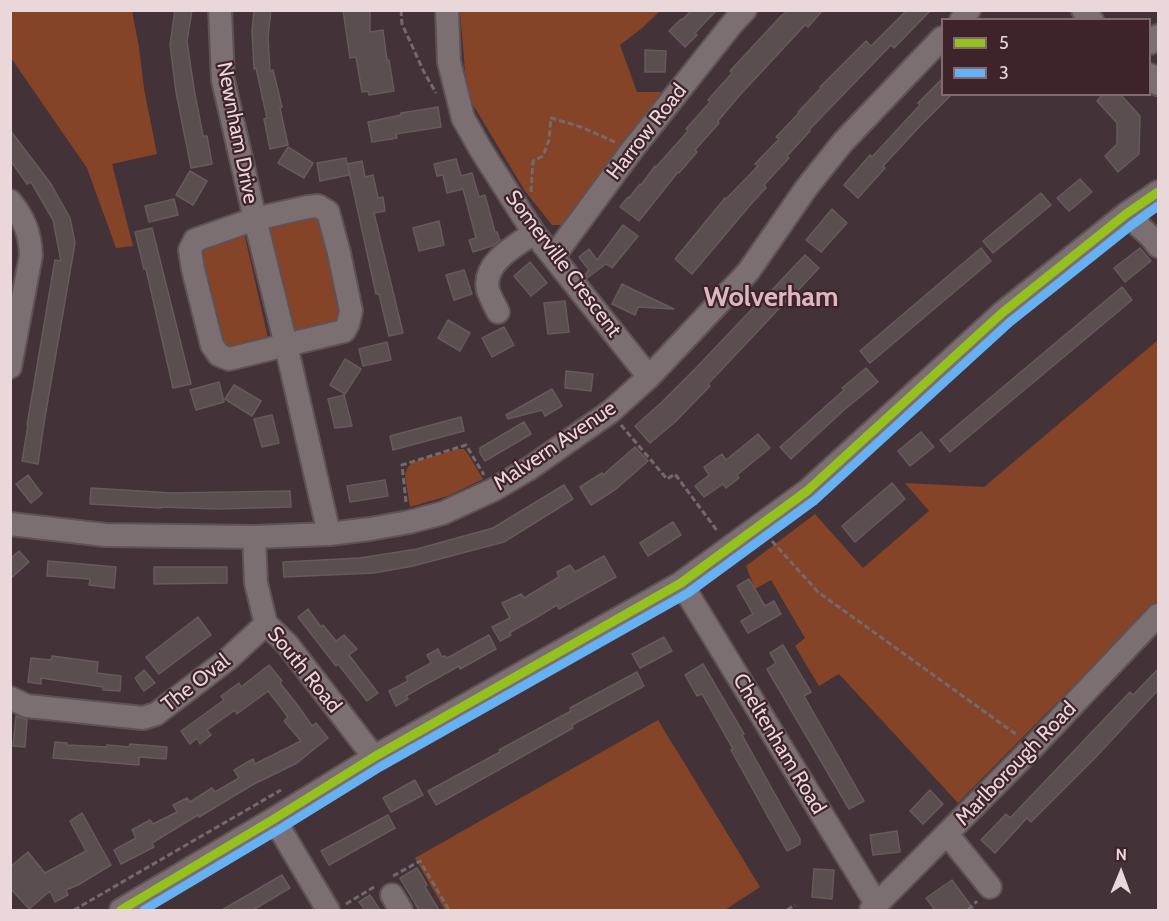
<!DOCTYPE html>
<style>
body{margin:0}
#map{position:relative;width:1169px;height:921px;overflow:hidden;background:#433338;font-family:Cabin,sans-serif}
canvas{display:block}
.frame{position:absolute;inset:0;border:12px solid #e9d7da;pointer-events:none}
.legend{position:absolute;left:941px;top:18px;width:210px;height:78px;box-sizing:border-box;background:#3e232a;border:2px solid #826b70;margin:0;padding:8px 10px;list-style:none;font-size:18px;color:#e9d7da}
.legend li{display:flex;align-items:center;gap:12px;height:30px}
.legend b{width:30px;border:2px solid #826b70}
.north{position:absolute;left:1091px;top:843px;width:60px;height:60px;-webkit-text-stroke:4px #3e232a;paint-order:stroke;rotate:1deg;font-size:16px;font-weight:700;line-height:24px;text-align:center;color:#e9d7da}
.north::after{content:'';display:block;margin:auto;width:21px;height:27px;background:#e9d7da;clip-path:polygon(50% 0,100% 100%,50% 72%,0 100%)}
</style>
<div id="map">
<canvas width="1169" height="921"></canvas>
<div class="frame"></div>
<ul class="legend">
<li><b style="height:8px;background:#95c11f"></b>5</li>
<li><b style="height:8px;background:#66b1f2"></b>3</li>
</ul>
<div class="north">N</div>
</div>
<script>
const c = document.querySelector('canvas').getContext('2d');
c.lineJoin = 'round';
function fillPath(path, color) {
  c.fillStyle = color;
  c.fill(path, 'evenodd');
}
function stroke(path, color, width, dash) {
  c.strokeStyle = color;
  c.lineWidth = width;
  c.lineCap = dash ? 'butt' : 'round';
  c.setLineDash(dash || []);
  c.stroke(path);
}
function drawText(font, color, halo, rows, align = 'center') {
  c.font = font + ' Cabin,sans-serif';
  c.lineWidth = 4.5;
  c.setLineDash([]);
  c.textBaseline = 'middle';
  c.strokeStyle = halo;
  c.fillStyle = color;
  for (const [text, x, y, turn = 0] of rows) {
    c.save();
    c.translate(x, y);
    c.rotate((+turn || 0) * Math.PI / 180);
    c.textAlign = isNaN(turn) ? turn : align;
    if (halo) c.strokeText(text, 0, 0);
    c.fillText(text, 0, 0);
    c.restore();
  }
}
fillPath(new Path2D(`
 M10,11h122l7,36 5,42 13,65 -45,10 21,82 -17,2 -29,-80 -76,-110z
 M460,11h200l-19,18 -21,16 17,47h27l-99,133h-13l-27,-34 -58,-96z
 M320,213l26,106 -48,15 -8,-8 -23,-95 5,-7z
 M240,234l5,3 23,101 -2,3 -31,11 -17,-9 -18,-98z
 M1158,340v260l-200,203 -119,-129 -20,12 -24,-40 10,-8 -34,-58 -16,9 -9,-23 69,-52 48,54 66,-57 -24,-28 79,4z
 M458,449h6l4,5 15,25 -35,17 -38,11 -5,-31 2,-8 6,-6z
 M658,720l102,167 -35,23h-280l-30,-52z`), '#854328');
const building = new Path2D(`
 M175,10h17l-5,31 7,48 9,47h4l5,28 -21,4 -15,-76 -6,-47z
 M254,10h17l-3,27 2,34 3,-1 9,37 -2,1 8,37 -18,4 -6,-30 3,-1 -11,-50 -2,1 -2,-38z
 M343,10h27v22l13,-2 4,30h2l5,31 -25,4 -1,-4 -6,1 -6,-35 -6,1z
 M692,10h25l-22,23 2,2 -12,12 -16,-16 12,-12 1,1z
 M789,10h34l-15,17 -3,-2 -66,71 -21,25 1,2 -24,27 2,2 -18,21 -1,-1 -39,49 -19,-14 8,-10 1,1 11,-14 1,1 14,-19 1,1 32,-36 -2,-2 24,-27 -2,-2 24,-27 -2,-2 51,-55z
 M907,10h24l-37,38 -3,-3 -82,85 1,1 -23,25 2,2 -25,27 2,3 -15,16 -59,70 -17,-15 50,-61 1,1 32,-33 -3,-2 24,-25 -3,-2 23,-24 -1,-1 23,-24 -1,-1 46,-46 5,5z
 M645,50l21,1 -1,21h-20z
 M942,79v15h10l-31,31 -38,41 2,2 -27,30 -14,-13 26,-30 2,2 48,-52 -2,-2z
 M1103,94h17l20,22 -1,38 -21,18 -13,-16 12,-12v-21l-20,-22z
 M438,107l3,20 -45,7 1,4 -25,4 -4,-20 33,-7v-2z
 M10,130l41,54 19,34 5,25 -30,174 -7,47 -16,-3 6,-36h-1l28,-165 6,1 -8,-41 -22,-38 -4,2 -17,-24z
 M288,147l25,16 -9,15 -26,-15z
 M346,158l1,6 15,-3 3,16 8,-2 5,23 5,-1 2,14 -11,2 29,120 -14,3 -10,-42h-3l-28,-128 1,9 -29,6 -3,-18z
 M456,159l5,17 11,-3 7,24 6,-2 10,37h2l3,8 -8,6 -19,6 -4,-12 7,-2 -13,-49 -16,4 -4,-18 -6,1 -3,-12z
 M190,171l17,10 -14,24 -17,-10z
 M1080,179l12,13 -23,19 -12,-13z
 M1041,193l10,12 -58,48 -10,-12z
 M174,199l4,16 -29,7 -4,-16z
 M832,209l15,14 -26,29 -15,-12z
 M439,221l5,24 -25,6 -6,-23z
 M623,225l15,11 -26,32 -6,-4 -19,14 -2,-3 4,-5 -10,-13 10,-8 8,11z
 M152,228l39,156 -18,4 -27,-119h-2l-9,-37z
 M981,248l10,13 -121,102 -10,-12z
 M1140,248l11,13 -26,21 -11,-14z
 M805,255l14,13 -29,31 -1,-1 -81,86 2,2 -35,36 -25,21 -15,-17 26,-23 36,-36 73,-77 1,1z
 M530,262l17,21 -16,13 -17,-20z
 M464,270l8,24 -18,6 -8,-25z
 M622,284l12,6 40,19 -36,-2 -3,8 -23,-11z
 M1122,287l10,13 -182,152 -10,-12z
 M565,301l4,31 -21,2 -4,-31z
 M448,320l22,13 -10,18 -22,-13z
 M504,327l10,18 -22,12 -10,-19z
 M387,342l4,18 -28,6 -4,-17z
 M345,359l16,10 -16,25 -15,-9z
 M866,368l12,14 -34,28 -53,49 -11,-12 64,-57 -2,-2z
 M566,371l27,3 -2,17 -26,-3z
 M219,382l5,20 -28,8 -6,-20z
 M234,385l27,16 -9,15 -27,-17z
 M552,389l10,17 -17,10 -3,-6 -34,9 -2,-4z
 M344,395l8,31 -17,2 -7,-29z
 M272,415l7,28 -17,4 -8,-28z
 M461,417l3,14 -71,19 -3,-14z
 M524,422l7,12 -46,27 -5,-8v-5z
 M921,432l13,15 -24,19 -12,-15z
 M758,434l12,14 -33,27 2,3 -13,10 -3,-4 -19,13 -9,-11 14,-11 -5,-8 18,-13 4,6z
 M635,447l13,14 -32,28 -25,16 -11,-18 22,-14 1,2z
 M28,475l14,19 -11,9 -15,-19z
 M385,480l3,16 -38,6 -3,-16z
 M892,483l13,16 -50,43 -13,-16z
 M564,485l9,14 -69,43 -91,24 -39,7 -90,4 -1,-15 77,-4 57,-9 76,-21z
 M91,488l81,5 118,-2 1,16 -73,2 -57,-2v1l-71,-4z
 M673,522l8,13 -33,21 -8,-13z
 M19,551l10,11 -19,17v-20z
 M604,556l12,21 -57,32 -2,-4 -18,11 -30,17 2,2 -11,6 -8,-14 18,-9 -8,-15 19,-9 3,4 35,-21 -2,-5 13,-7 5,7z
 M48,561l68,6 -2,21 -25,-3 1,-6 -43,-3z
 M154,567h73v16l-73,1z
 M749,579l16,27 9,-5 7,13 -33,19 -7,-12 12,-7 -16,-28z
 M308,609l13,18 2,-2 13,16 8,-6 13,14 -8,6 29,38 -11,8 -29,-37 -2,2 -38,-49z
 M198,617l13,18 -52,39 -13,-17z
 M489,635l7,14 -36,20 -1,-3 -34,19 -19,11 2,3 -12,7 -7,-15 19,-10 -2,-4 25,-14 -4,-8 11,-6 4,8 3,-1 2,2z
 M664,637l8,14 -32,17 -8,-14z
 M783,645l28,47 -7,4 60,105 -15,8 -82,-140 9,-6 -6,-10z
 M52,656l46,6 -1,11 24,3 -1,15 -17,-1v-3l-62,-9v6l-13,-2 3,-24 20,2z
 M703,664l41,70 -2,1 58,104v5l-13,7 -56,-101 2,-1 -31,-55 -5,2 -12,-21z
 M269,665l13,16 -2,2 19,24 13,19 4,-3 12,15 -31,25 -45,22 -53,32 -1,-2 -46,28 2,4 -33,17 -7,-14 22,-12 -4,-8 18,-10 3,4 24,-12 -4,-7 14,-7 3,4 22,-14 3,4 24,-14 -5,-8 19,-11 2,5 46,-23 -17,-20 4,-4 -20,-26 -31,23 -2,-4 -28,20 4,5 -11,9 -3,-6 -7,6 -9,-13 43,-31 -3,-4 18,-13 2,4z
 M1158,669v21l-63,68 -64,64 -4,-4 -32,35 -14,-13 25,-26 4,4 120,-126 3,3z
 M144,670l11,13 -11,8 -9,-13z
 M637,672l7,14 -72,39 1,3 -137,77 -8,-14 72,-39 -1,-2 72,-39 -1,-3z
 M16,716l11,4 -2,27 -12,-1z
 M55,742l12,1v2l40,2v-2l22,2 1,-3 37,3 -1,12 -27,-2v8l-86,-7z
 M415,780l8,15 -32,17 -8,-14z
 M930,790l13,14 -20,20 -13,-13z
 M82,813l29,52 -33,20 -12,5 2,5 -13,7 -5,-11 -21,18 -19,-21v-21l18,-15 17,21 41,-22 -16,-30z
 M388,815l7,13 -66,37 -8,-14z
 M897,831l3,21 -27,3 -3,-20z
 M417,868l10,17 -2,2 14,23h-20l-19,-32z
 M814,869l20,1 -2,29 -20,-2z
 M282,875l8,13 -37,22h-31z
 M952,880l22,30h-39l-9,-12z
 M370,895l10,15h-15l-6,-8z`);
fillPath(building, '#5b4e4f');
stroke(building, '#675a5c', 1.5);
const minor = new Path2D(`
 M220,10l3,70 32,139 -60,21 -5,10 3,19 19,76 7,10 10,4 57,-14 43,189
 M447,10l2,52 14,56 18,32 53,83 115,144
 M1083,10l9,10
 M961,20l8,-10
 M1150,43l8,-7
 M1150,75l8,9
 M10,201c14,17 20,32 21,54l-21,112
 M318,206l10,6 11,41 12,58 -3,13 -4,7 -58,14 -31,-126 53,-12z
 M1126,214l25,23 7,9
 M554,256l78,-106 100,-126 13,-14
 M498,312c-3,-7 -8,-15 -10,-22 -6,-27 27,-44 46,-57
 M10,524l95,11 149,2 75,-3 41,-5 39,-7 34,-9 50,-23 37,-22 80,-56 39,-35 99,-105 59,-85 36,-45 99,-104
 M254,537l2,46 10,41 21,20 87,113
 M681,583l196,322
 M10,698l17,8 116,12 13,-4 72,-55 38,-35
 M274,819l54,91
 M947,834l43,53
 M392,895l9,15
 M121,910l153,-91 100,-62 307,-174 126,-92 195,-178 124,-99 32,-22
 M871,910l163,-164 124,-131`);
stroke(minor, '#5f5154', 26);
stroke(new Path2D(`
 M401,10l1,14 22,48 12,21
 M531,192l2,-31 10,-5 6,-16 2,-22 30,9 34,15
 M621,425l46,54 8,-5 43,58
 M406,502l-4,-37 64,-20 18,30
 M772,541l46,51 199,143
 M393,876l27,-15 29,49
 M346,904l28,-17
 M74,910l207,-120
 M787,910l8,-5
 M968,910l9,-9`), '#74696c', 3, [6, 3]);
stroke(minor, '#7b6f72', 22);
stroke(new Path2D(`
 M121,910l153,-91 100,-62 307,-174 126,-92 195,-178 124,-99 32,-22`), '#95c11f', 9);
stroke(new Path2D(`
 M144,910l136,-81 100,-62 308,-174 127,-93 195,-178 123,-98 25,-18`), '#66b1f2', 9);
drawText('21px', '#e9d7da', '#3e232a', [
 ["Harrow Road",647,132,-52],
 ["Newnham Drive",237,133,79],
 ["Somerville Crescent",563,264,53],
 ["Malvern Avenue",555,446,-34],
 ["South Road",304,670,51],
 ["The Oval",196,683,-38],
 ["Cheltenham Road",779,744,59],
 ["Marlborough Road",1016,764,-46]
]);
drawText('bold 27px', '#dcb9c0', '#3e232a', [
 ["Wolverham",771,298]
]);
</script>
